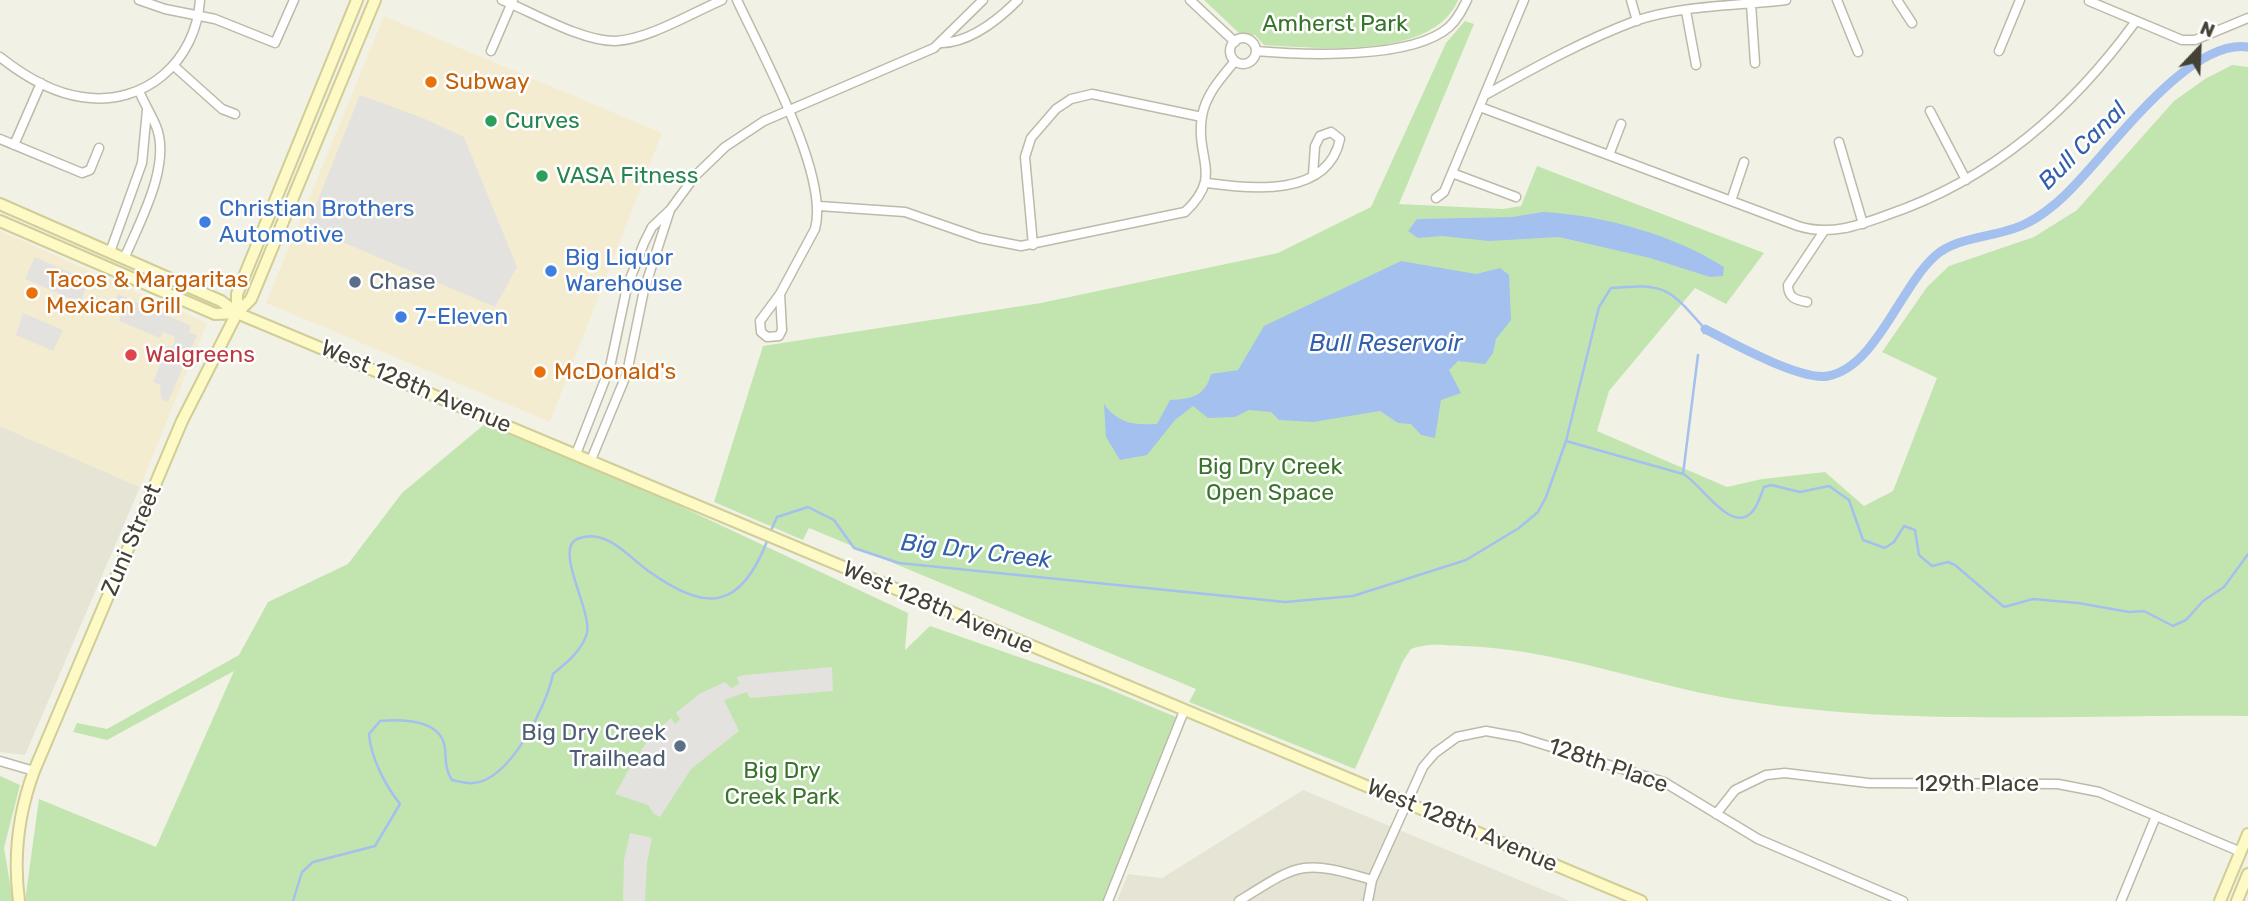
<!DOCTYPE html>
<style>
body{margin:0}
#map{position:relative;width:2248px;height:901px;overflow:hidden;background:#f2f1e6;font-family:Rubik,sans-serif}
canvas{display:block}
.north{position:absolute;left:2164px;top:14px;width:70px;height:70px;-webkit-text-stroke:5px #fff;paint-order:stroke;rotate:23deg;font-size:19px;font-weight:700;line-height:28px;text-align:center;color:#454235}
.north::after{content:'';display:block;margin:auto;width:24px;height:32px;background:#454235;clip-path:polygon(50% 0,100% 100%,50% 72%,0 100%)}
</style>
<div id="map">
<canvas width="2248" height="901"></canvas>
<div class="north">N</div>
</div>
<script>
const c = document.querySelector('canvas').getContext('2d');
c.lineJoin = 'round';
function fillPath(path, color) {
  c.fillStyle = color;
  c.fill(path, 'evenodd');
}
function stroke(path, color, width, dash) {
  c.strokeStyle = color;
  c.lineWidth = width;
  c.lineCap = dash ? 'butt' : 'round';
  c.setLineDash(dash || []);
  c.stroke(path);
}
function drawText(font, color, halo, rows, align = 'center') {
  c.font = font + ' Rubik,sans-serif';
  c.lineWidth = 5;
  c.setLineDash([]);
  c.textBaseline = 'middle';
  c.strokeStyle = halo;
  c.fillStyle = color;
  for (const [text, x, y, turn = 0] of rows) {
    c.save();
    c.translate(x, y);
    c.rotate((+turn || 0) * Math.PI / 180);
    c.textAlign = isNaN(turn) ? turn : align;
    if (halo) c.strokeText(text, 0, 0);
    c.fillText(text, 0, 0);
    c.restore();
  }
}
fillPath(new Path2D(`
 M0,426l140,61 -115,268 -25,-3z
 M1303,790l267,111h-453l11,-27 34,4z`), '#e6e4d4');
fillPath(new Path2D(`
 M384,16l278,117 -112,289 -284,-119z
 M0,231l207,92 -67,164 -140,-61z`), '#f4ecd1');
fillPath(new Path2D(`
 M1204,0h254c-25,60 -140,48 -194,45l-9,-10 -16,-2z
 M1465,21l9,3 -75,180 104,5 18,-3 16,-40 227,87 -38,51 -31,-16 -86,103 -12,40 130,56 35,-8 63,-7 39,34 29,-15 44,-113 -55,-26 45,-65 22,-21 85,-29 43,-27 97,-109 31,-22 27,-14 16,2v649c-196,-3 -401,17 -593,-34 -63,-16 -127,-34 -192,-36 -22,0 -30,-4 -52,3l-8,12 -48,108 -166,-67 7,-13 -387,-161 -6,12 -89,-38 49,-156 278,-43 237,-50 93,-46 75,-164z
 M492,418l416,195 -3,37 25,-24 169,59 82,34 -74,182h-1082l14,-102 117,48 78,-176 -127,69 -34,-8 4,-9 30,6 132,-74 29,-53 80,-38 54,-71z
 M0,776l20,9 -16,63 9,53h-13z`), '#c2e5b0');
fillPath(new Path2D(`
 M360,95l63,23 41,19 53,130 -22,40 -188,-80z
 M35,257l54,24 -9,22 -55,-24z
 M118,294l73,32 -2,6 8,3 -29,67 -7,-3 -1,-14 -7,-3 15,-37 5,2 2,-10 -12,-5 -3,6 -41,-17 3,-9 -7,-11z
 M23,313l40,17 -10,21 -37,-16z
 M832,667l1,24 -83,7 -3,-6 -23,8 15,31 -48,38 -31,48 -6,-3 -6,-9 -33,-11 21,-37 5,3 4,-4 -5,-4 12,-17 19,-17 4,6 5,-5 -4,-6 23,-19 26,-12 6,6 8,-4 -2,-7 8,-2z
 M630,833l22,5 -5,25 -2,38h-22l1,-41z`), '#e3e2de');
fillPath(new Path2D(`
 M1543,212c60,3 131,23 181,55l-1,9 -13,1 -60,-19 -91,-21 -70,4 -47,-5 -24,2 -10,-7 9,-12 95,-2z
 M1401,261l75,13 24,-6 9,7 2,45 -15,19 -3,14 -8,11 -27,-3 -9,9 12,23 -20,7 -6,38 -14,-3 -10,-11 -13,-1 -18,-12 -67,11 -34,-2 -8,-8 -22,-2 -14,7 -27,1 -15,-12 -18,14 -28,35 -27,5 -14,-23 -2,-33c15,20 29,21 53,20l13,-24c22,-1 35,-4 41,-26l27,-4 26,-44z`), '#a4c0ee');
stroke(new Path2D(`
 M1698,355l-15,119c18,9 48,61 69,38 6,-6 9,-18 12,-25l7,-2 29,7 29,-6 20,14 14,40 22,8 9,-6 10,-16 11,4 4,25 13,11 16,-4 7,3 49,42 29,-8 45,4 51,9 15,-1 29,15 13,-6 17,-19 21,-14 24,-33
 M1566,441l117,33
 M770,533l7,-16 31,-10 26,13 20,28 45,15 386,39 68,-6 113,-36 53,-32 19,-16 8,-15 20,-56 33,-134 12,-19c55,-5 58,0 94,41l-1,4
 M293,901l9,-29 11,-10 62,-16 25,-42c-15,-19 -29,-46 -31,-70l11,-13c22,-2 61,-2 65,27 1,12 0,22 7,32 6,1 15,4 21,3 37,-2 74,-78 80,-109 13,-11 29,-23 34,-41 5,-22 -33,-84 -10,-94 28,-12 51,17 70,31 60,43 93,41 121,-31`), '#a4c0ee', 2.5);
stroke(new Path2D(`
 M1705,329c25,13 96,52 123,47 48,-9 72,-89 107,-120 23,-21 63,-18 90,-32 13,-6 29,-18 39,-28 43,-40 122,-158 184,-149`), '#a4c0ee', 9);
const street = new Path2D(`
 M139,0l26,9 50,10 60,24 19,-43
 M502,0c32,13 79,41 113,41 32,-1 77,-28 107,-41
 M737,0c24,52 93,176 78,229l-35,65 -20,27 1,11 6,5 12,-1 3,-6 -2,-36
 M1190,0l45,42
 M1631,0l6,21
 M1837,0l21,52
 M1897,0l15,23
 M2089,1l93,39h13l53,-22
 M1751,4l4,59
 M1686,11l10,54
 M1230 51a13 13 0 1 1 26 0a13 13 0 1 1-26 0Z
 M942,43c28,-1 56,-23 76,-43
 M491,51l22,-51
 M1256,51c47,4 156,9 193,-24 8,-7 13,-17 18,-27
 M1999,51l21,-51
 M0,57c24,19 52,36 82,40 63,10 114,-36 118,-97
 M174,66l48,43 13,5
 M1485,95c49,-27 97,-54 150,-74 47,-16 102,-15 151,-21
 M1480,107l318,119c32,10 59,0 89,-11 106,-36 184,-105 249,-194
 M1930,111l36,69
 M0,139l82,34 8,-3 9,-22
 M1839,142l24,82
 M14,145l27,-62
 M1609,155l12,-31
 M1452,173l64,24
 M1207,183c43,6 121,15 133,-44l-9,-7 -11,4 -5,10 -2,29
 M1436,198l8,-6 80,-192
 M1731,201l13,-39
 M819,206l86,6 75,26 41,8 164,-34c39,-37 10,-52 17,-96 4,-22 19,-38 33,-55
 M1033,245l-8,-88 6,-19 25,-29 15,-10 21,-5 110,23
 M110,252l32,-89 5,-53
 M124,259c15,-36 48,-94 32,-133 -5,-12 -12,-23 -17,-35
 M1807,302c-11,-2 -19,-4 -19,-17l36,-54
 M576,454l34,-87 17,-80 17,-44 8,-16 18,-17 25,-34 30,-29 39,-26 170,-73 49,-48
 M591,460l36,-87 17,-83 26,-80
 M0,761l34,10
 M1716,814l19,-24 31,-15 19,-2 83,10 190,1 41,8 142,60
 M1108,901l76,-190
 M1239,901c61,-38 62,-42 133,-21
 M1368,901l4,-21 51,-113 12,-14 22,-16 29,-6 33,6 145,45 94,57 145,62
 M2121,901l35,-85`);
const secondary = new Path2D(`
 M0,204l221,97 16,12 1404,588
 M0,221l215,93 22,-1
 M237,313v-19l120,-294
 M19,901c-6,-46 -1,-87 15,-130l148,-350 55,-108 14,-14 124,-299
 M2220,901l28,-67
 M2237,901l11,-27`);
stroke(street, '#bdbaa9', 11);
stroke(secondary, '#d1cd97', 14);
stroke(street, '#fff', 8);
stroke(secondary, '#fdfac5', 10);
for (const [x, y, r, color] of [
 [431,82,7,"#e8710a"],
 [491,121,7,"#2e9e5b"],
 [542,176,7,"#2e9e5b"],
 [205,222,7,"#3f7fe0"],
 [551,271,7,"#3f7fe0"],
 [355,282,7,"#5c6f8a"],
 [32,293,7,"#e8710a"],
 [401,317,7,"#3f7fe0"],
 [131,355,7,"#e0444e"],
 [540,372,7,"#e8710a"],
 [680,746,7,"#5c6f8a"]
]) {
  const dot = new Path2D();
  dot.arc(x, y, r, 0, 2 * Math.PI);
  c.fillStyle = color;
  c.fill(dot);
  stroke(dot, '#fff', 2.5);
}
drawText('23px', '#38742b', '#fff', [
 ["Amherst Park",1335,24],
 ["Big Dry Creek",1270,467],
 ["Open Space",1270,493],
 ["Big Dry",782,771],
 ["Creek Park",782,797]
]);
drawText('23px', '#c56008', '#fff', [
 ["Subway",445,82],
 ["Tacos & Margaritas",46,280],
 ["Mexican Grill",46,306],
 ["McDonald's",554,372]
], 'left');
drawText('23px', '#27864d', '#fff', [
 ["Curves",505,121],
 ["VASA Fitness",556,176]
], 'left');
drawText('23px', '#366cbe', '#fff', [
 ["Christian Brothers",219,209],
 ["Automotive",219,235],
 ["Big Liquor",565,258],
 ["Warehouse",565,284],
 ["7-Eleven",415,317]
], 'left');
drawText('23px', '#4e5e75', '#fff', [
 ["Chase",369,282],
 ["Big Dry Creek",666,733,"right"],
 ["Trailhead",666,759,"right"]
], 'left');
drawText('23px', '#be3a42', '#fff', [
 ["Walgreens",145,355]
], 'left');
drawText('23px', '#454235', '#fff', [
 ["West 128th Avenue",416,387,23],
 ["Zuni Street",132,540,-67],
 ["West 128th Avenue",938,608,23],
 ["128th Place",1608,766,19],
 ["129th Place",1977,784],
 ["West 128th Avenue",1462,826,23]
]);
drawText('italic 24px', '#3260ad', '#fff', [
 ["Bull Canal",2083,146,-45],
 ["Bull Reservoir",1386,344],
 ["Big Dry Creek",976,552,7]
]);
</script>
